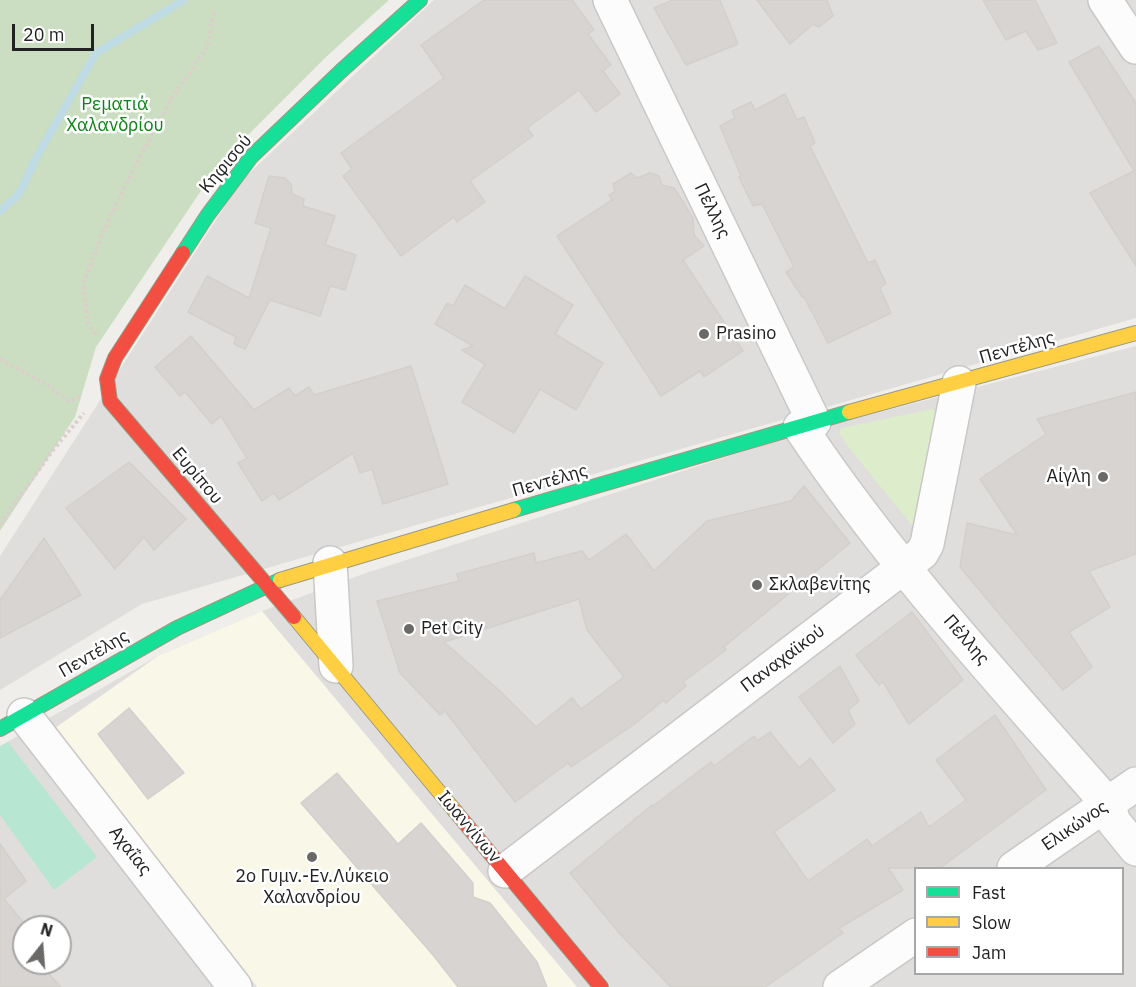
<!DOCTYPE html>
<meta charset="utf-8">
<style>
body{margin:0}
#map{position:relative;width:1136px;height:987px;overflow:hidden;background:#f0eeeb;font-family:"IBM Plex Sans",sans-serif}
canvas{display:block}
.legend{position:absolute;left:914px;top:867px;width:210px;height:108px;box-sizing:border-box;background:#fff;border:2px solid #a7a7a7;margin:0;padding:8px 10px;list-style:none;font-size:18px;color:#222}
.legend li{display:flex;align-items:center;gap:12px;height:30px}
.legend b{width:30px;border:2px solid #a7a7a7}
.north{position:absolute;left:12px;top:915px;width:60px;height:60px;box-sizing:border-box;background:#fff;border:2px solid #a7a7a7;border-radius:50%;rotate:17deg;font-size:16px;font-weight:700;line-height:24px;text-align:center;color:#222}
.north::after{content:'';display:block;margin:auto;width:21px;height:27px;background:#6a6968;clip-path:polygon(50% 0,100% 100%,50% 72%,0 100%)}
.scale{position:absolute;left:12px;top:24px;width:82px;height:27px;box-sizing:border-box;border:3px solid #222;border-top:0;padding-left:8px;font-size:18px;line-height:21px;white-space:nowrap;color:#222;-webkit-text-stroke:4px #fff;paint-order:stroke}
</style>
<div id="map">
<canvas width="1136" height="987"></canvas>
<ul class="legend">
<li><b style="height:8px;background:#16e098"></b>Fast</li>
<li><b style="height:8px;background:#ffcf43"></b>Slow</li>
<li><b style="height:8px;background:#f24e42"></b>Jam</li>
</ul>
<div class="north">N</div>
<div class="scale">20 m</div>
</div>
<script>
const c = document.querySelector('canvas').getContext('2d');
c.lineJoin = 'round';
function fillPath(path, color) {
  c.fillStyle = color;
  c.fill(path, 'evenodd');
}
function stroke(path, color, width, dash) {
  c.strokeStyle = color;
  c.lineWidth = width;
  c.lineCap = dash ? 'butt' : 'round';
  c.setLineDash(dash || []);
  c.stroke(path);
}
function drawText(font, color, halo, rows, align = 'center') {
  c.font = font + ' "IBM Plex Sans",sans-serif';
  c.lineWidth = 5;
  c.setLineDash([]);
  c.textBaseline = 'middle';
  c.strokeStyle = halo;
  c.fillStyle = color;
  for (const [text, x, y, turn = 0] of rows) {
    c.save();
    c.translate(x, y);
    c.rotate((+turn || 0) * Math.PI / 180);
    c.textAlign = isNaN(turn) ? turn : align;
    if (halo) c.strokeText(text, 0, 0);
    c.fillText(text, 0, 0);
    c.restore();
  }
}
fillPath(new Path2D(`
 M434,0h702v318l-994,286 -142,86v-134l241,-375z
 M1136,346v641h-1136v-241l158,-90 104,-45 104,-38 441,-142zM916,868h206v106h-206zM24,927h36v36h-36z`), '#dfdedc');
fillPath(new Path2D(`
 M262,611l315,376h-320l-202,-259 103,-72z`), '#f8f7e8');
fillPath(new Path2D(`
 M933,409l4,6 -22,114 -65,-80 -11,-16 2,-5z`), '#ddeccb');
fillPath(new Path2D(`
 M0,0h389l-62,56 -108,108 -123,183 -21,70 -75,114z`), '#cbdec1');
fillPath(new Path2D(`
 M8,742l89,115 -43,33 -54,-75v-69z`), '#b7e6d2');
stroke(new Path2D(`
 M0,211l19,-17 17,-36 60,-105 88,-53`), '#bfdbe3', 8);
const building = new Path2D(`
 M484,0h88l22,30 -6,4 23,31 -8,6 17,23 -24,18 -17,-22 -52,38 6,8 -63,45 15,21 -28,20 -3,-5 -53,39 -58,-80 9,-7 -11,-16 103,-75 -23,-33z
 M673,0h47l18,44 -52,21 -32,-57z
 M757,0h70l6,16 -14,11 -6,-3 -23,20z
 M983,0h52l22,43 -19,7 -12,-19 -20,9z
 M1099,46l37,57v163l-46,-73 44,-22 -65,-109z
 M785,94l12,26 7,-3 11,26 -5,3 58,117 7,-3 11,24 -6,4 11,25 -63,30 -24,-46h-2l-16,-25 8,-5 -32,-63 -9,2 -14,-29 2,-1 -21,-50 15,-8 -3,-7 19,-9 4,8z
 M631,173l6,5 13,-5 9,3 3,9 12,3 6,9 13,21 1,17 10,11 -21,14 60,91 -39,26 -4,-6 -39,25 -104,-160 55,-36 -3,-5 6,-3 -2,-8z
 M269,176l16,2 6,6 1,10 12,5 -1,7 32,10 -10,29 31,10 -11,35 -15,-4 -10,30 -50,-16 -25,49 -11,-5 2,-7 -48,-25 19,-36 42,22 22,-70 -16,-5z
 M525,276l48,29 -18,29 48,29 -27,47 -36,-21 -26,44 -52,-31 23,-38 -23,-14 11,-4 -38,-22 12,-21 6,3 12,-21 40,24z
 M191,336l63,74 35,-22 6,8 14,-9 5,8 97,-29 37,118 -65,20 -11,-35 -12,4 -7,-20 -74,47 -5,-7 -12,8 -24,-38 9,-5 -26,-42 -9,8 -27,-32 -5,4 -25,-29z
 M1136,392v162l-47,17 21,36 -41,25 23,35 -29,23 -103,-123 7,-44 50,12 -37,-56 66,-45 -9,-15z
 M129,462l57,57 -32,31 -10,-13 -29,32 -49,-61z
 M804,486l46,57 -126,104 2,3 -43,32 3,4 -20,17 -2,-3 -31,25 -62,42 -3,-4 -53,39 -70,-91 -5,4 -40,-42 -23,-72 82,-20 -2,-7 77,-21 2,10 46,-12 7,9 37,-26 28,37 53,-50 84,-20zM579,599l8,31 37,47 -43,32 -9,-11 -36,29 -35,-35 -57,-50z
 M44,538l37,57 -81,43v-38z
 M912,612l51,68 -54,44 -26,-42 -4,3 -23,-30z
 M840,666l19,35 -11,9 7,14 -22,19 -34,-46z
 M129,708l55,65 -36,26 -50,-65z
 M995,715l51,75 -106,78h-52l15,22 -64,38 4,5 -78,54h-94l-51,-53 -50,-61 82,-68 1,1 58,-44 3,4 40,-30 3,5 13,-9 29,36 11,-10 25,32 -61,42 34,49 59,-42 5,7 49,-34 8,15 37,-27 -30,-40z
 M337,773l61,71 23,-21 52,60v14l17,6 47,59 10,25h-89l-25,-32 -132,-152z
 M0,844l26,37 -22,18 23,28h-3v36h15l22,24h-61z`);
fillPath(building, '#d7d4d2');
stroke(building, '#d3d0cc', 1.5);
const street = new Path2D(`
 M610,0l204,422
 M1105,0l31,47
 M800,427c90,135 201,255 308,377l6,18 22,27
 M330,563l6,103
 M24,715l211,272
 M1014,868l122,-84
 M505,871l417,-318 5,-9 32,-161
 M840,987l76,-52`);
const fast = new Path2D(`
 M183,253l24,-37 44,-59 90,-86 79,-71
 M514,510l335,-98
 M0,729l177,-101 103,-48`);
const slow = new Path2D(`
 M849,412l287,-79
 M280,580l234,-70
 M294,617l161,194`);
const jam = new Path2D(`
 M183,253l-68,105 -8,21 3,22 184,216
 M455,811l146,176`);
stroke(street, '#c9c8c7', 36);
stroke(fast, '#999a82', 16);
stroke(slow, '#999a82', 16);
stroke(jam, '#999a82', 16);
stroke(new Path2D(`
 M96,334l-8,-11 -5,-39 18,-47 30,-63 41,-76 36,-52 6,-36
 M0,359l47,26 22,16 11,-4
 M0,524l53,-74 31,-37`), '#dccecd', 4, [3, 3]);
stroke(street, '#fdfcfc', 33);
stroke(fast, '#16e098', 14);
stroke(slow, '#ffcf43', 14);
stroke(jam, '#f24e42', 14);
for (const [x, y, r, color] of [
 [704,334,6,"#6a6968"],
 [1103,477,6,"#6a6968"],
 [757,585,6,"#6a6968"],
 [409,629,6,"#6a6968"],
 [312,857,6,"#6a6968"]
]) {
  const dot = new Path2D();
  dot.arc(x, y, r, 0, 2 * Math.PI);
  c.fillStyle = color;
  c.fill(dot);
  stroke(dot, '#fff', 2);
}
drawText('18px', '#0c8416', '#fff', [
 ["Ρεματιά",115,105],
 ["Χαλανδρίου",115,126]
]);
drawText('18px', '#222', '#fff', [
 ["Κηφισού",226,164,-50],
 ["Πέλλης",712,211,64],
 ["Πεντέλης",1017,348,-16],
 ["Ευρίπου",197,476,50],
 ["Πεντέλης",550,481,-16],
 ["Πέλλης",966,640,49],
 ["Πεντέλης",94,654,-30],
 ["Παναχαϊκού",783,659,-37],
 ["Ελικώνος",1075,826,-34],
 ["Ιωαννίνων",469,827,50],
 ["Αχαΐας",130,851,52]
]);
drawText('18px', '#222', '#fff', [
 ["Prasino",716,334],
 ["Αίγλη",1091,477,"right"],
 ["Σκλαβενίτης",769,585],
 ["Pet City",421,629],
 ["2ο Γυμν.-Εν.Λύκειο",312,877,"center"],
 ["Χαλανδρίου",312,898,"center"]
], 'left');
</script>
